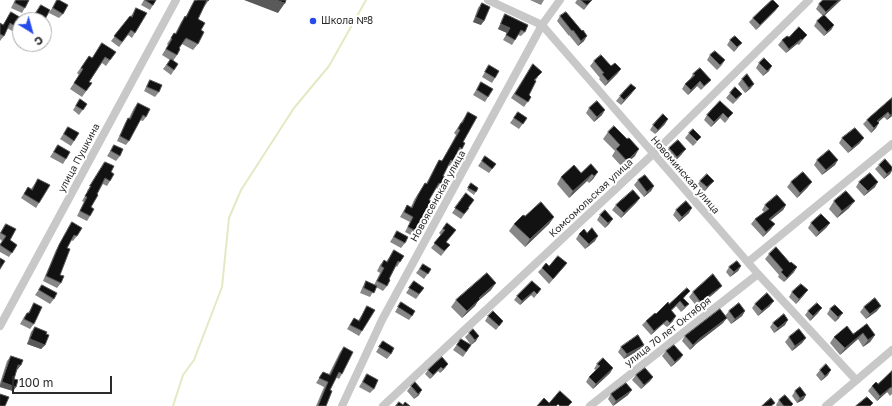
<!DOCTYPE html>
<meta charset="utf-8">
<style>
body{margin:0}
#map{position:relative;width:892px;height:406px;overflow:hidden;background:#fff;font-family:"Golos Text",sans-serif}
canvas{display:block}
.north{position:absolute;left:12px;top:12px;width:40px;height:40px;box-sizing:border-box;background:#fff;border:1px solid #aaa;border-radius:50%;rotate:143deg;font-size:11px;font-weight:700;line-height:16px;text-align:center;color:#2b2b2b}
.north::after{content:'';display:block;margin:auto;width:14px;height:18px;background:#264bea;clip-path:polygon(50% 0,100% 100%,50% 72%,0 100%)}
.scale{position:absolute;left:12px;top:376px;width:100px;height:18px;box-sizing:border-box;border:2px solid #2b2b2b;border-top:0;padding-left:5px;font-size:12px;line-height:14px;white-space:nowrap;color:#2b2b2b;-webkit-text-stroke:3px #fff;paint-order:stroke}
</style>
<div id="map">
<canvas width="892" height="406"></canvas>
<div class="north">С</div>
<div class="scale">100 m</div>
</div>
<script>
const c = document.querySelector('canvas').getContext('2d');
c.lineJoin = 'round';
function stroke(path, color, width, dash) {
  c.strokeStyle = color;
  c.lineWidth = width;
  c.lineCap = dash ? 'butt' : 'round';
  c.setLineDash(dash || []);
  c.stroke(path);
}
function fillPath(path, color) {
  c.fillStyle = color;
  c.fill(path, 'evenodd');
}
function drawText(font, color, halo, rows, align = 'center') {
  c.font = font + ' "Golos Text",sans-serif';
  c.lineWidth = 4;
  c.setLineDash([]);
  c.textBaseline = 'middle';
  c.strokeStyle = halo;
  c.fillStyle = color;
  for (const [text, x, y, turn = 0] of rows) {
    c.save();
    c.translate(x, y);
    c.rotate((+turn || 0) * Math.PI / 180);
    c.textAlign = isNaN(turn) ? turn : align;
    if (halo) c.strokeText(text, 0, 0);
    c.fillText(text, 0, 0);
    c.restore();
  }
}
stroke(new Path2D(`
 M173,406l10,-31 11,-15 28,-73 7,-69 12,-28 53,-82 35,-42 37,-66`), '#e0ebc3', 2);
stroke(new Path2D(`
 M488,0l54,25 216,249 98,106
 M748,262l144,-118
 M0,326l176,-326
 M342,406l40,-86 160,-295 18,-25
 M383,406l270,-252 156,-154
 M590,406l168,-132
 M826,406l66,-56`), '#c8c8c8', 8);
fillPath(new Path2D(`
 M15,0h14l-7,13 -11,-5z
 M57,0l6,14 -4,4 -10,-5z
 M144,0h12l-6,10 -9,-5z
 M195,0h14l-5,7 -6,12 3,11 -3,14 -5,6 -11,-6 -3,4 -2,7 -4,6 5,3 -7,11 -8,-6 7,-9 -8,-5 6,-10 -1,-1 7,-11 1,1 6,-12 5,-6 5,-10z
 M530,0h14l-3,5z
 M577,0h15l-8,10 -9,-7z
 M823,0h18l-16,15 9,10 -3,5 -7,6 -10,-10 3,-5 6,-5 -7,-7 3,-5z
 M482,3l-1,22 -8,-3 5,-14z
 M41,5l3,15h-12z
 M779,6l-4,5 -19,19 -7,-8 4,-4z
 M136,8l-1,25 -3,5 -4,-3 -9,12 -8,-6 20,-25z
 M11,12l9,12 -6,8 -7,-4 -3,8 -4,5v-18l3,2z
 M505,14l20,18 -4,4 -3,-1 -6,10 -9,-5 4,-7 -9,-4 4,-10z
 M560,16l24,25 -6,5 -9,-11v1l-12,-15z
 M807,35l-8,10 -2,-1 -11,9 -8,-8 4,-5 7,-3z
 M730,40l8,7 -4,5 -7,-7z
 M116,52l-10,14 -4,-3 -13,19 3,1 -10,14 -12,-8 9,-14 -2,-2 12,-17 3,2z
 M710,55l15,5 -3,5 -5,5 -10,-10z
 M594,61l17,5 10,3 -4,5 -12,12 -6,-7 1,-1 -10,-12z
 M759,63l10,8 -6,5 -7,-8z
 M533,64l5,13 -3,4 -6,14 2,2 -7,10 -13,-9z
 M489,65l6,13 -3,5 -10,-6z
 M693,74l18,6 -10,10 -4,-4 -9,9 -6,-6 3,-5 5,-5z
 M742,79l9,9 -6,5 -7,-9z
 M150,80l9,12 -4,5 -11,-6 3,-6z
 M481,82l7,15 -3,5 -12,-7z
 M632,93l-11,12 -5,-4 4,-5z
 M730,93l12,1 -4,5 -5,5 -7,-6z
 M892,98v18l-5,4 -3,-3 -6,5 -2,6 -5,5 -8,-9 4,-4z
 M80,99l7,5 -8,11 -6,-5z
 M720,101l9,17 -4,5 -5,-5 -9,9 -7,-7 3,-5z
 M138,103l8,14 -3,4 -3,-1 -11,21 -3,4 -9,-4 8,-18 3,-5h1l5,-10z
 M589,108l13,7 -8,7 -8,-9z
 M468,112l-6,37 -3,4 -2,-1 -4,9 -3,5 -2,-1 -5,11 -2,8 -3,5 -2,-1 -7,12 -11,25 -2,6 -3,5 -8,-4 5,-10 -10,-5 4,-7 3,-5 4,2 3,-7 11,-17 1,1 10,-19 3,-5 3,1 14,-26 -2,-2z
 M518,112l9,6 -8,11 -9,-6z
 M665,124l-10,10 -5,-4 3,-5z
 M68,127l11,6 -8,13 -11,-7z
 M608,132l27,24 -13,11 -10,-11 3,-5 -12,-12z
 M689,133l8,9 -4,4 -8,-8z
 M842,138l18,5 -12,10 -9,-10z
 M58,145l8,14 -3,5 -13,-7z
 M114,145l6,11 -4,5 -9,-5z
 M669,148l13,6 -8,8 -8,-9z
 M485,156l11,8 -7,9 -11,-7z
 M817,160l18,5 -13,10 -8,-10z
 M105,162l6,10 -1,9 -3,5 -4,-2 -6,10 -6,13 -1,9 -3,5 -10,-5 7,-14 -2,-1 6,-10h-1z
 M879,165l13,2v4l-2,3 -6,5 -9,-10z
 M598,172l-5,7 -4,4 -2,-2 -18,17 -12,-14 4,-7 20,-4z
 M38,179l1,24 -3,5 -15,-10 7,-11 3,2z
 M638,180l16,6 -3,5 -7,6 -10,-12z
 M700,181h14l-4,4 -6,7 -7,-7z
 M791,182l17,5 -11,11 -10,-11z
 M859,182l16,5 -11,9 -8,-9z
 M471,183l7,5 -4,7 -7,-5z
 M466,193l2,15h1l-8,11 -9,-6z
 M640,198l-4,5 -15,15 -9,-8 4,-5z
 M834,201l15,7 -12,10 -8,-9z
 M765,205h21l-3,5 -13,10 1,9 -8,8 -12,-13 4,-5 9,-7 -2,-2z
 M676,210l13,3 -10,9 -6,-7z
 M600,215l13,4 -4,5 -4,4 -8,-8z
 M525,216l29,1 -5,7 -24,23 -16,-16 5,-7z
 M72,222l5,14 -4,5 -2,-1 -4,8 -7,27 1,8 -4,5 -14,-7 13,-31z
 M447,223v20l3,2 -9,11 -10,-8 10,-13 -2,-2z
 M811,223h19l-4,5 -10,9 -8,-9z
 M6,224l4,16 7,5 -8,12 -9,-5v-8l2,-3 -2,-2v-6z
 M397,231l8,12 -4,5 -11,-6z
 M587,233l8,8 -10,8 -9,-10 3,-5z
 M394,250l6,12 -3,5 -1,-1 -7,13 -2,7 -4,5 -7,-4 -6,10 -10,-4 3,-7 3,-5 8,4 6,-12 -3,-2 3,-6 4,-5 2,2z
 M769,254l25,18 -10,10 -6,-5 1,-2 -14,-16z
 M567,263l-4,5 -14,16 -11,-12 4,-4 7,-2z
 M423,264l8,5 -7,10 -8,-6z
 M741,266l-3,5 -8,6 -4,-5 3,-5z
 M414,281l10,7 -8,11 -10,-6z
 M532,281l6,12 -4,5 -3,-3 -11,10 -6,-5 3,-4z
 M42,285l12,14 -4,5 -15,-9z
 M491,290l-13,11 -3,5 -13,12 -11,-11 5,-7z
 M718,290l-10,8 -3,5 -6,6 -10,-12 4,-5z
 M792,292l12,3 -8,9 -7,-7z
 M686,296l-2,2 1,10 -4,4 -5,-6 -5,5 2,10 -6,6 -4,-3 -12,11 -9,-10 4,-4 10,-7 13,-10z
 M401,302l11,14 -3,4 -14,-8z
 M34,303v21l-4,5 -10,-5 4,-7 3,-4h1z
 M755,304l15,2 -12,10 -6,-8z
 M367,306l-5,25 -3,5 -12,-7 7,-11 4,3z
 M864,307l13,4 -11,8 -6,-7z
 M830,309l9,9 -4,4 -8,-8z
 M729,311h16l-3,5 -11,8 -6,-8z
 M808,311l10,2 -8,8 -5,-6z
 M488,316l15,5 -7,9 -11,-9z
 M723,323l-27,21 -6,6 -8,-9 3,-5z
 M773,323l12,2 -11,8 -4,-6z
 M867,324l8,11 -5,7 -7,5 -5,-8 -18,16 -10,-12 4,-6 19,-3z
 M35,327l11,7 -1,11 -4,4 -14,-5 4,-12z
 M469,333l7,8 -5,4 -6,-8z
 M789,337l17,1 -4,5 -10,8 -7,-9z
 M461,339l10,6 -8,12 -10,-7z
 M383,341l8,13 -4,5 -11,-7z
 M644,345l-3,4 -17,10 -6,-7 3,-5z
 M344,347l-2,27 -3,5 -3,-2 -6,13 -4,16h-10l8,-19 -8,-4 7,-11 6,2 11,-22z
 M666,351l17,4 -3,4 -9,8 -9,-11z
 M11,356l10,9 -4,5 -3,9 2,8 -3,4 -13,-4v-4l7,-22z
 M448,364l-3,4 -5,5 -2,-2 -8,8 -5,-5 3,-4z
 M597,364l16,4 -3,5 -17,16 -7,-7 3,-5 7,-7 -2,-1z
 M820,370l8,5 -7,6 -5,-6z
 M892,371v23l-2,2 -3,-4 -10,9 -9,-10 4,-5 6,-2z
 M367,374l7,15 -4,4 -11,-6z
 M636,375l17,2 -3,4 -9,8 -9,-9z
 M411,386l8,9 -5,4 -7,-8z
 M795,391l11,4 -3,5 -6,3 -5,-7z
 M611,394l17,1 -15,11 -5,-7z
 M779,400l14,4 -2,2h-14l-1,-1z`), '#888');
fillPath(new Path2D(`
 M244,0h32l9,3 -7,10z
 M839,0h2l-18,17 3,-5z
 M779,6l-4,5 -19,19 4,-5z
 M476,17l8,4 -3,4 -8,-3z
 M501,24l9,4 -3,5 -9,-4z
 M834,25l-3,5 -7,6 3,-4z
 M587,36l-3,5 -6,5 3,-5z
 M801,39l-4,5 -11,9 3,-4z
 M742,43l-4,4 -4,5 3,-5z
 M772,66l-3,5 -6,5 4,-5z
 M621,69l-4,5 -12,12 3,-5z
 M700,81l-3,5 -9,9 3,-5z
 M754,84l-3,4 -6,5 4,-5z
 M636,88l-4,5 -11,12 3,-5z
 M605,110l-3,5 -8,7 3,-5z
 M888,112l-4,5 -10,9 3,-5z
 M723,113l-3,5 -9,9 3,-5z
 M892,114v2l-5,4 3,-5z
 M668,119l-3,5 -10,10 3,-4z
 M879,123l-3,5 -5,5 3,-5z
 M864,138l-4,5 -12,10 4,-5z
 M639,149l-4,7 -13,11 5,-6z
 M686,149l-4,5 -8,8 3,-5z
 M838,160l-3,5 -13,10 4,-5z
 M892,170l-2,4 -6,5 3,-5z
 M598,172l-5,7 -4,4 5,-7z
 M592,174l-5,7 -18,17 4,-7z
 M714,181l-4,4 -6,7 3,-5z
 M812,182l-4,5 -11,11 3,-5z
 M878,182l-3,5 -11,9 4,-5z
 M654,186l-3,5 -7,6 3,-5z
 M640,198l-4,5 -15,15 3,-5z
 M855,201l-6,7 -12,10 5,-7z
 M786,205l-3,5 -17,14 3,-5z
 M692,208l-3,5 -10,9 3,-5z
 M554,217l-5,7 -24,23 5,-8z
 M613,219l-4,5 -4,4 3,-5z
 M830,223l-4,5 -10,9 3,-5z
 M775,224l-4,5 -8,8 3,-5z
 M598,236l-3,5 -10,8 4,-5z
 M741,266l-3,5 -8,6 4,-5z
 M797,267l-3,5 -10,10 3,-4z
 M496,283l-5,7 -13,11 -3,5 -13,12 5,-7 12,-13z
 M722,286l-4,4 -14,12 3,-5z
 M808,290l-4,5 -8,9 3,-5z
 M534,291l-3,4 -11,10 2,-4z
 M709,298l-4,5 -6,6 3,-5z
 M680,301l-4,5 -9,9 4,-5z
 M774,301l-4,5 -12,10 4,-5z
 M689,304l-8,8 4,-5z
 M881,306l-4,5 -11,8 4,-5z
 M822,308l-4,5 -8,8 3,-5z
 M745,311l-3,5 -11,8 4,-5z
 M843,313l-4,5 -4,4 3,-5z
 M676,316l-3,5 -6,6 3,-4z
 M727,318l-4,5 -27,21 -6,6 3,-5 6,-6z
 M667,320l-4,4 -12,11 3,-4z
 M788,320l-3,5 -11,8 4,-5z
 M863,333l-5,6 -18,16 5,-7z
 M875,335l-5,7 -7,5 5,-7z
 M479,336l-3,5 -5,4 4,-5z
 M806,338l-4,5 -10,8 3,-5z
 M30,339l15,6 -4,4 -14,-5z
 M644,345l-3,4 -17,10 3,-5z
 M683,355l-3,4 -9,8 4,-5z
 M448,364l-3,4 -5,5 3,-4z
 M18,365h3l-4,5h-2z
 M441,367l-3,4 -8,8 3,-4z
 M613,368l-3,5 -17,16 3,-5z
 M831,370l-3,5 -7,6 4,-5z
 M653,377l-3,4 -9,8 3,-4z
 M2,382l14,5 -3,4 -13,-4v-2z
 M891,387l-4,5 -10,9 3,-5z
 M422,390l-3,5 -5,4 4,-5z
 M632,390l-4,5 -15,11 3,-5z
 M806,395l-3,5 -6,3 3,-5z`), '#595959');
const building = new Path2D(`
 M16,0h13l-4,8 -10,-5z
 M57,0h2l9,5 -5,9 -10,-6z
 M145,0h11l-3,5z
 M195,0l1,1 1,-1h12l-1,1 -1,-1 -9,19 7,4 -4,7 3,2 -6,12 -12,-6 -7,10 1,1 -3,6 -11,-6 6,-10 -1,-1 3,-5 2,1 9,-18 1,1z
 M276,0h10l-1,3z
 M581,0h11l-5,5z
 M772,0h1l6,6 -19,19 -7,-7z
 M823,0h16l-13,12 -7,-8z
 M482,3l8,4 -6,14 -8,-4z
 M41,5l9,5 -6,11v-1h-3l-7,-4z
 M136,8l11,5 -12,20 -4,-3 -9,12 -8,-6 16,-20 2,1z
 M11,12l12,7 -1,1h-2v4l-2,4 -8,-5 -6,13 -4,-2v-11l3,2z
 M566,12l16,19 1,-1 4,6 -6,5 -8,-11 -1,1 -12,-15z
 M505,14l23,11 -3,7 -4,-2 -6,10 -9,-5 4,-7 -9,-4z
 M824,15l10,10 -7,7 -10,-11z
 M799,27l8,8 -5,5 -1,-1 -12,10 -7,-9 5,-4 2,1z
 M735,36l7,7 -5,4 -7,-7z
 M102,43l14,9 -6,8 -5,-3 -16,25 3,1 -6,8 -12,-8 9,-14 -2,-1 8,-12 3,2z
 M715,51l10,9 -5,5 -10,-10z
 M601,55l10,11 4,-3 6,6 -13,12 -6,-7 2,-1 -10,-12z
 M764,58l8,8 -5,5 -8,-8z
 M171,59l7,5 -4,6 -7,-5z
 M533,64l9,8 -8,8 2,1 -7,14 2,2 -3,5 -13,-8z
 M489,65l10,6 -4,7 -10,-6z
 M700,68l11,12 -7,6 -4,-5 -9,9 -6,-6 10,-9 -2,-1z
 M747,74l7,10 -5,4 -7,-9z
 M150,80l12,5 -3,7 -12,-5z
 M481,82l12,7 -5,8 -11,-7z
 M631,84l5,4 -12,12 -4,-4z
 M735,87l7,7 -6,5 -6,-6z
 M892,98v16l-2,1 -2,-3 -11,9 2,2 -5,5 -7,-8z
 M80,99l7,5 -4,6 -7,-4z
 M597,101l8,9 -8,7 -8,-9z
 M720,101l13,12 -5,5 -5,-5 -9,9 -7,-7z
 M138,103l12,6 -4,8 -3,-2 -14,26 -9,-5 8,-18 2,1z
 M468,112l9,5 -14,25 2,1 -3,6 -2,-2 -7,14 -2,-1 -8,16 2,1 -4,7 -2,-1 -10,17 2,1 -13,24h1l-3,6 -8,-4 5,-10 -9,-5 3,-7 5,3 6,-13 7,-12 2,1 12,-24 3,1 18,-31 -2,-1 3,-6h1z
 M518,112l9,6 -4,6 -9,-6z
 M663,114l5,5 -10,11 -5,-5z
 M614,126l13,13 2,-1 10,11 -12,12 -11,-12 4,-4 -12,-13z
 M68,127l11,6 -5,8 -10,-7z
 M855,128l9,10 -12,10 -10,-10z
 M693,129l8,8 -4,4 -8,-8z
 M678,140l8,9 -9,8 -8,-9z
 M58,145l12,7 -4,7 -12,-7z
 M114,145l9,4 -3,7 -9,-5z
 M829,150l9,10 -12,10 -9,-10z
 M485,156l11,8 -4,5 -10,-8z
 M885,159l7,8v3l-5,4 -8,-9z
 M105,162l9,4 -3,6 3,2 -4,7 -5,-3 -8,16 1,1 -7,12 3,2 -4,7 -10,-5 7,-14 -2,-1 6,-10h-1z
 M591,164l7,8 -4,4 -2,-2 -19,17 -12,-14 13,-12 7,8z
 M803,172l9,10 -12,11 -9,-11z
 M870,173l8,9 -10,9 -9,-9z
 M707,174l7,7 -7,6 -7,-6z
 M645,175l9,11 -7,6 -9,-12z
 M38,179l12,6 -11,18 -15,-9 4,-7 4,3z
 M471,183l7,5 -2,4 -8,-4z
 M633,190l7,8 -16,15 -8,-8z
 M846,191l9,10 -13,10 -8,-10z
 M466,193l8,7 -6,8h1l-5,6 -9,-6z
 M777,195l9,10 -17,14 6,5 -9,8 -11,-13 14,-10 -4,-4z
 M686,201l6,7 -10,9 -6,-7z
 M541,202l13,15 -24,22 -16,-15 9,-9 2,1z
 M605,210l8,9 -5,4 -8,-8z
 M821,214l9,9 -11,9 -8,-9z
 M72,222l10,6 -5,8 -3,-1 -7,13 3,1 -10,26 4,1 -3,7 -15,-7 13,-31z
 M447,223l9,7 -10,12 4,3 -6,6 -10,-8 11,-13 -2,-1z
 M6,224l10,5 -6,11 7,5 -5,8 -12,-8 6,-9 -5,-3z
 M592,228l6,8 -9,8 -10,-10 5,-5 3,4z
 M397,231l11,6 -3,6 -11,-6z
 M776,247l14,16 1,-1 6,5 -10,11 -6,-6 2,-2 -14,-16z
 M394,250l10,6 -4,6 -2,-1 -9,18 1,1 -3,6 -10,-5 7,-13 -3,-2 3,-6 3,2z
 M558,256l9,7 -14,16 -11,-11 4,-5 3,3z
 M0,258l5,3 -5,8z
 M737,261l4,5 -7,6 -5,-5z
 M423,264l8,5 -3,5 -8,-5z
 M487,273l9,10 -17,15 1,1 -13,12 -11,-11z
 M713,274l9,12 -15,11 2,1 -7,6 -9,-12z
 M366,281l11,5 -3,7 -10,-5z
 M414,281l10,7 -5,6 -10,-6z
 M532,281l9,8 -4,5 -3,-3 -12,10 -5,-5z
 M801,284l7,6 -9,9 -7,-7z
 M42,285l15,8 -3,6 -15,-9z
 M687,288l3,3 -7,7 6,6 -4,3 -5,-6 -9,9 5,6 -6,7 -3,-3 -13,11 -8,-10 9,-8 1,1 12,-12 1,2z
 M767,293l7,8 -12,10 -7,-7z
 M875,298l6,8 -11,8 -6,-7z
 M401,302l14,9 -3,5 -14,-9z
 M34,303l8,4 -8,17 -10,-5 3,-6h2z
 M739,303l6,8 -10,8 -6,-8z
 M817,303l5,5 -9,8 -5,-5z
 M835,305l8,8 -5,4 -8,-8z
 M367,306l8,4 -13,21 -12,-6 4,-7 5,3z
 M720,309l7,9 -28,21 -6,6 -8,-9z
 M493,311l10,10 -4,5 -11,-10z
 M784,314l4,6 -10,8 -5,-5z
 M867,324l8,11 -7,5 -5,-7 -18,15 -11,-11 13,-11 6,8z
 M35,327l12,5 -1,2 3,1 -4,10 -15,-6z
 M473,329l6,7 -4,4 -6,-7z
 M799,329l7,9 -11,8 -6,-9z
 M638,335l6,10 -17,9 -6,-7z
 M461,339l10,6 -5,7 -9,-7z
 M383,341l11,7 -3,6 -12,-7z
 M674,345l9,10 -8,7 -9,-11z
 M344,347l9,5 -11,22 -3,-2 -9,18 2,1 -6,15h-8l10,-24 -9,-4 4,-6 7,3z
 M11,356l12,4 -2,5h-3l-4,14 4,1 -2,7 -14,-5z
 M442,357l6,7 -5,5 -2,-2 -8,8 -5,-5z
 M603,358l10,10 -17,16 -7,-7 11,-11 -3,-2z
 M826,364l5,6 -6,6 -5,-6z
 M645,368l8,9 -9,8 -8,-10z
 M892,371v17l-1,-1 -11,9 -8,-10 4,-4 2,2z
 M367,374l11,6 -4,9 -11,-7z
 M415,382l7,8 -4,4 -7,-8z
 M626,383l6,7 -16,11 -5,-7z
 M800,387l6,8 -6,3 -5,-7z
 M560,391l12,11 -4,4h-8l-2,-2 -2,2h-19l7,-8 5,5z
 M0,394l9,3 -4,9h-5z
 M785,395l8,9 -2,2h-7l-5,-6z
 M867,397l6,6 -3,3h-14z
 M771,398l4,5 -4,3h-9z
 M399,402l4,3 2,-3 5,4h-14z`);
fillPath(building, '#121212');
stroke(building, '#595959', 1);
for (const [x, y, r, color] of [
 [313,21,4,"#264bea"]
]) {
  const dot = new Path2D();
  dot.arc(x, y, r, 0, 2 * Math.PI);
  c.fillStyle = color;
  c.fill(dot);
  stroke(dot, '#fff', 1.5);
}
drawText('10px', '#2b2b2b', '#fff', [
 ["Школа №8",321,21]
], 'left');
drawText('10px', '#2b2b2b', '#fff', [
 ["улица Пушкина",79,158,-62],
 ["Новоминская улица",685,175,49],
 ["Новоясенская улица",438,196,-61],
 ["Комсомольская улица",591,198,-43],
 ["улица 70 лет Октября",668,332,-38]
]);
</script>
